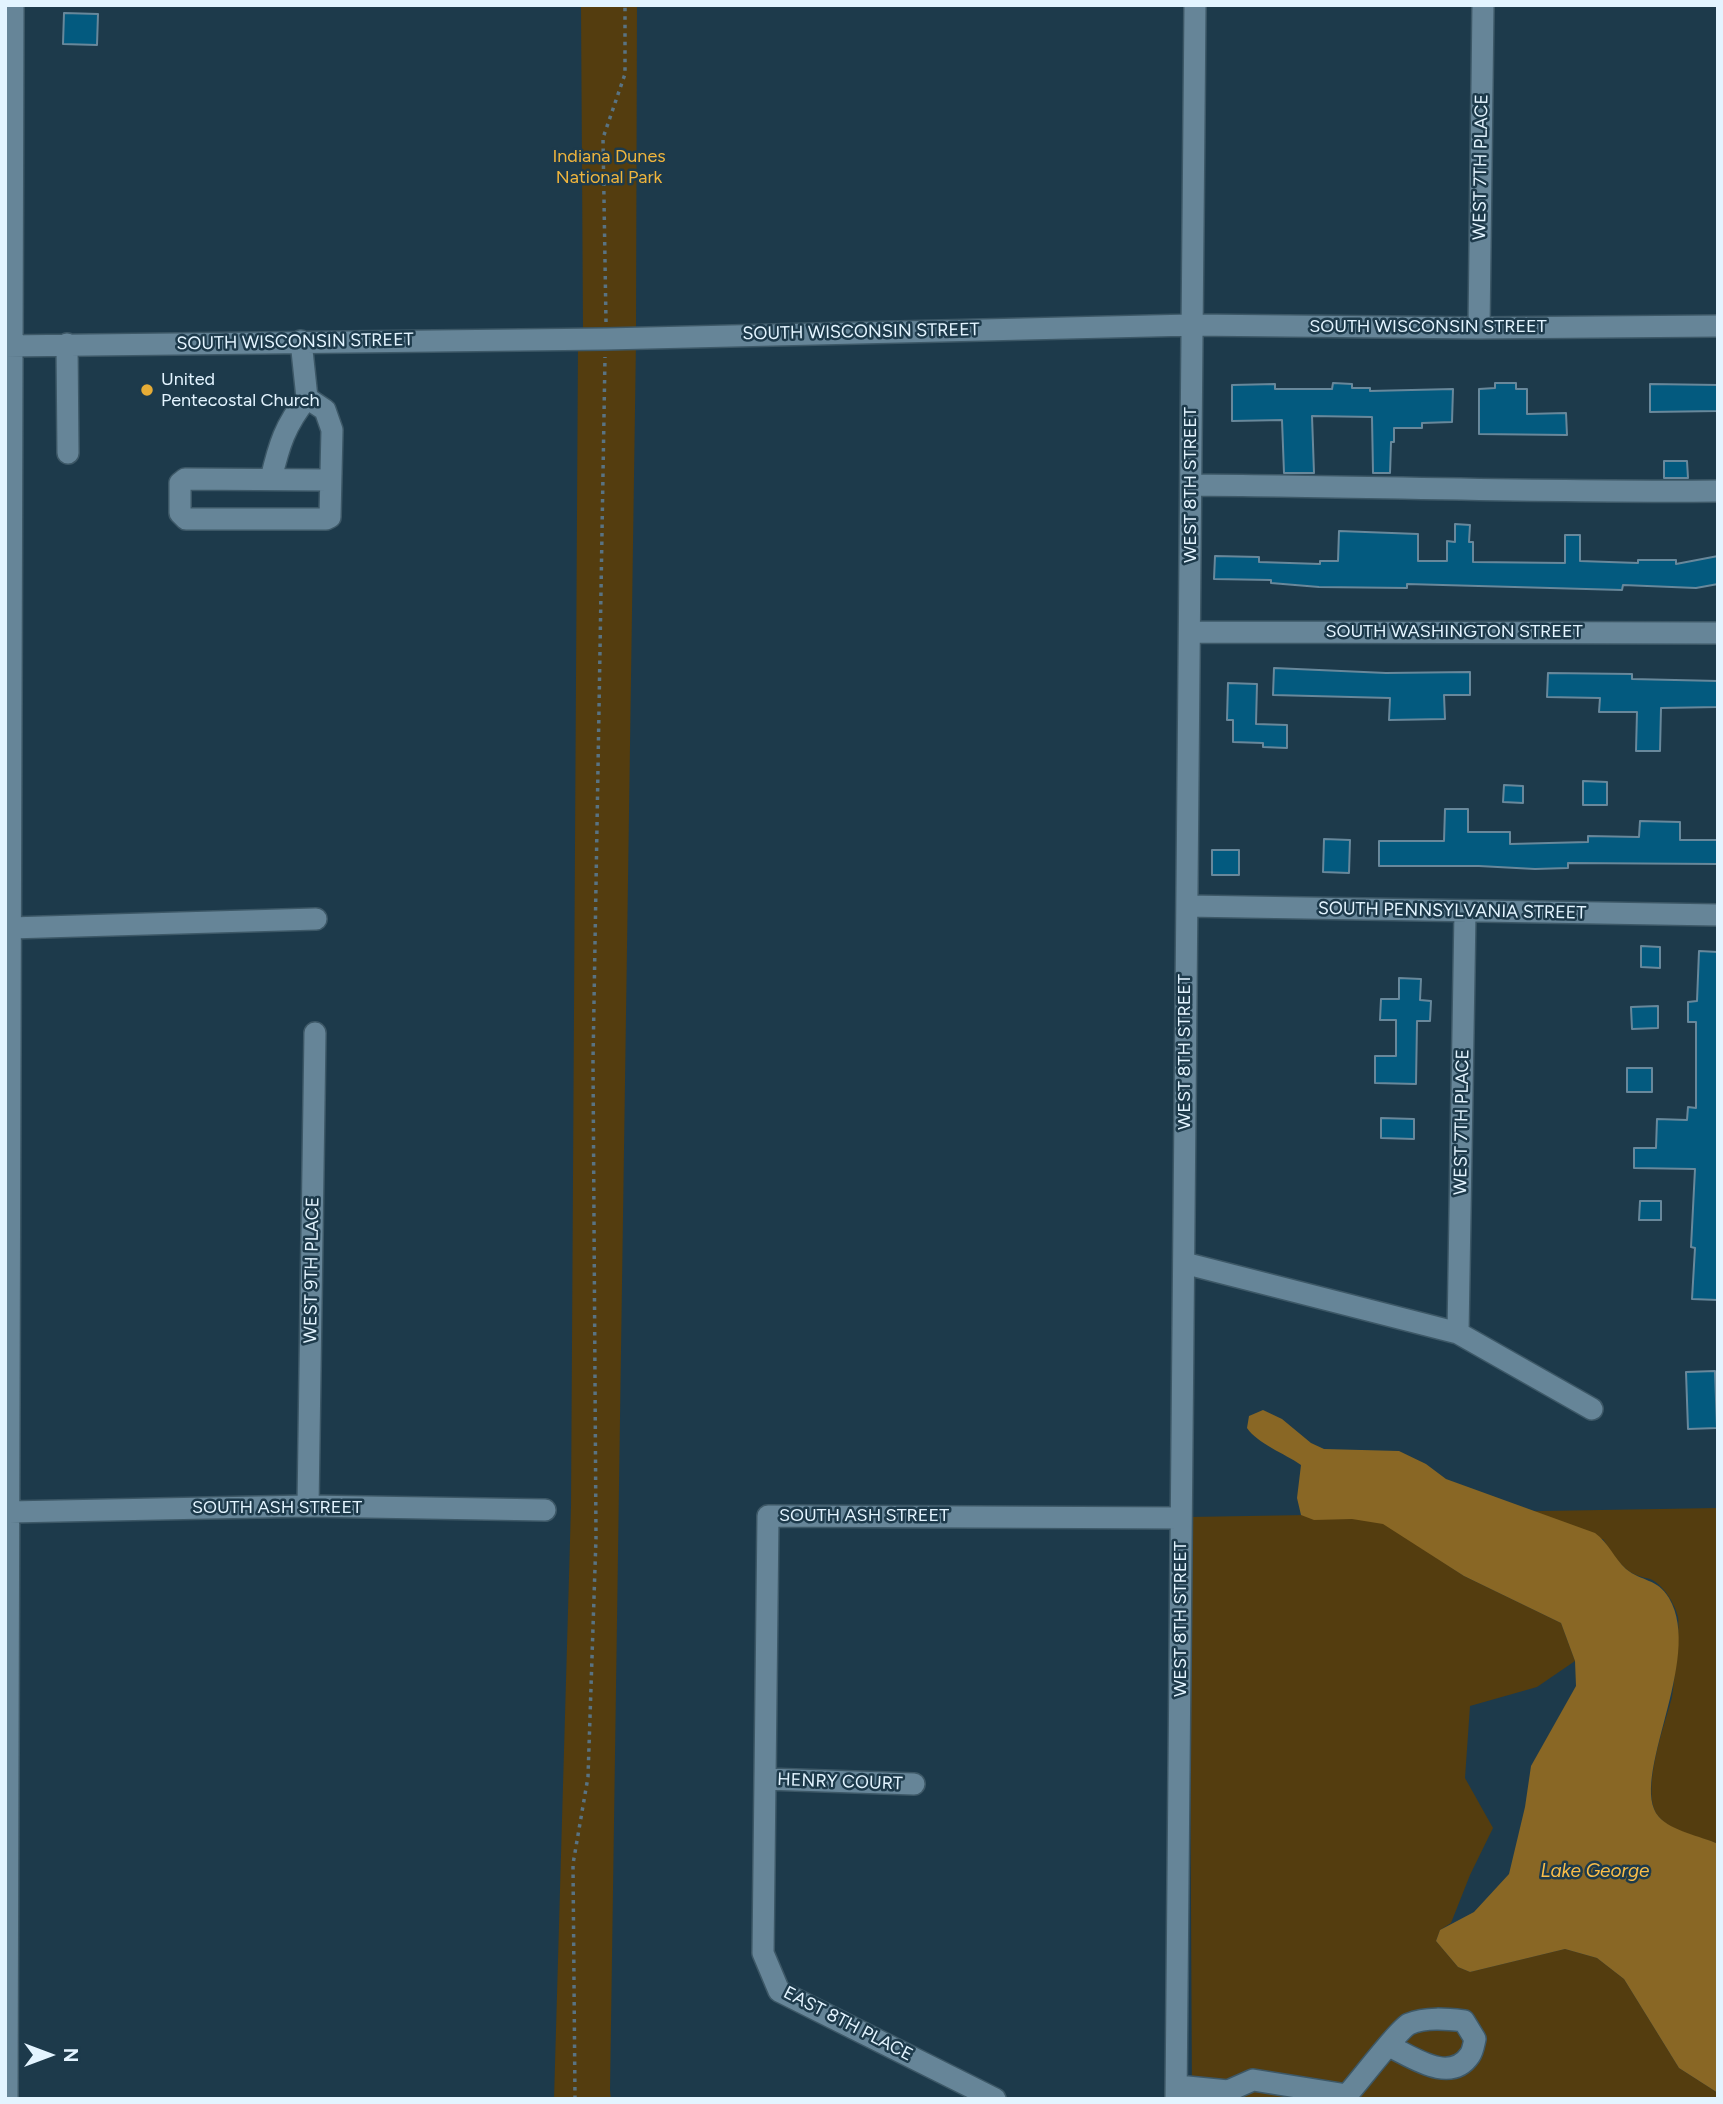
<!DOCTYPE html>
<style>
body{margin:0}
#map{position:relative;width:1723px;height:2104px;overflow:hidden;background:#1d3a4b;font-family:Figtree,sans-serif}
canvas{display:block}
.frame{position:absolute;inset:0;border:7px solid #e3f4ff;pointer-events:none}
.north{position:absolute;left:14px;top:2020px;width:70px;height:70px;-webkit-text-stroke:5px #1d3a4b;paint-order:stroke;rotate:90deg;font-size:19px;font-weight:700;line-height:28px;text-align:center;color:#e3f4ff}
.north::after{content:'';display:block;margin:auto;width:24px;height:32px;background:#e3f4ff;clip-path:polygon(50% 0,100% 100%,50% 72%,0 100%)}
</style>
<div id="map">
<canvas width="1723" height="2104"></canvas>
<div class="frame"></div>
<div class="north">N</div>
</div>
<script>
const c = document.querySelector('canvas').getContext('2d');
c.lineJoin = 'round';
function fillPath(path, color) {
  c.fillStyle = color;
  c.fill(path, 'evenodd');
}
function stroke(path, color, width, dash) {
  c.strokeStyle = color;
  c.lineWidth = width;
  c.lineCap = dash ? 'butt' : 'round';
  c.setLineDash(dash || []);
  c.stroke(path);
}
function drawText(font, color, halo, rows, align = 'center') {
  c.font = font + ' Figtree,sans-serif';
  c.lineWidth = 5;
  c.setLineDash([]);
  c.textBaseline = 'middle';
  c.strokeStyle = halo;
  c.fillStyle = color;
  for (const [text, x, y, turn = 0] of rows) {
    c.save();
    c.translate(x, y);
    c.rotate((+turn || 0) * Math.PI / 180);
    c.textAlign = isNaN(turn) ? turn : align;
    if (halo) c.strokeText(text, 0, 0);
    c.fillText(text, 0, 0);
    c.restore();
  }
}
fillPath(new Path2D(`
 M581,5h56l-1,324h-53z
 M636,342l-26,1748 1,9h-57l17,-593 7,-1162z
 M1718,1508v336c-18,-8 -46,-11 -59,-27 -20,-23 6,-93 13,-120 2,-11 8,-70 6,-80 -3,-13 -15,-33 -28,-38 -8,-2 -13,-3 -20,-7 -10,-7 -21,-22 -27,-33l-198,-2 59,39 97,47 14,38 -38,26 -67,19 -5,72 28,50 -23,47 -19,48 -11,7 -4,11 22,26 12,5 95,-23 32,9 27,21 55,89 39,25v6h-526l-3,-582z`), '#543d0f');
fillPath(new Path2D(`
 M1263,1410l19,9 29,24 13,6 75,2 27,13 20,15 149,54c13,9 19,25 31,36 16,13 31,9 43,29 36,61 -42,182 -10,219 12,14 42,19 59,27v249l-39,-25 -55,-89 -27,-21 -32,-9 -95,23 -12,-5 -22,-26 4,-11 34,-18 35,-38 16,-67 6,-41 45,-80 -1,-25 -14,-38 -97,-47 -81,-52 -31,-5 -38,1 -13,-5 -4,-17 4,-33c-17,-12 -43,-21 -54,-37l2,-12z`), '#896725');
const building = new Path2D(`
 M64,13l34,1 -1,31 -34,-1z
 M1333,383l19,1v4h18v3l83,-2 -1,33 -30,1v5h-28v14h-3l-1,31h-17l-1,-56 -60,-1 2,57h-30l-2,-53 -50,1v-36l43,-1v5h57z
 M1495,383h21v6h11v25l39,-1 1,22 -88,-1v-45l16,-1z
 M1650,384l68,1v26l-68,1z
 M1664,461h23l1,17h-24z
 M1455,524l15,1 -1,17h4v20l92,1v-28h15v26l58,2v-3h38v4l42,-8v28l-22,4 -73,-3 -1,5 -215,-6v4l-88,-1 -48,-4v-3l-57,-1 1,-23 44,1v5l61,2v-3h18l1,-30 79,3v27h29v-20l8,1z
 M1274,668l112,5 84,-1v23h-26l1,24 -56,1 1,-22 -117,-3z
 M1548,673l84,1v5l86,2v26l-57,1 -1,43h-24l1,-39h-38l1,-14 -53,-1z
 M1228,683l29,1 -1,40 31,1v23l-24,-1v-4l-30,-1v-22h-6z
 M1583,781l24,1v23h-24z
 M1504,785l19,1v17l-20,-1z
 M1445,809h23v23h42v12l78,-2v-6l51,1 1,-16 40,1v18h38v24l-150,-1v5l-33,1 -56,-3h-100v-25h65z
 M1324,839l26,1 -1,33 -26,-1z
 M1212,850h27v25h-27z
 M1641,946l19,1v21l-19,-1z
 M1699,951l19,1v348l-26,-1 3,-51 -4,-1 4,-78 -61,-1v-20h22l1,-29 30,1 1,-13 8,1v-86h-8v-20l9,-1z
 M1399,978l22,1 -1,21 11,1 -1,20h-13l-1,63 -41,-1v-27h21v-36h-16l1,-21h18z
 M1658,1006v22l-26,1 -1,-22z
 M1627,1068h25v24h-25z
 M1381,1118l33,1v20l-33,-1z
 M1640,1201h21v19h-22z
 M1715,1371l2,57 -29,1 -2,-57z`);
fillPath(building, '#035a7f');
stroke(building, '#68889b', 2);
const minor = new Path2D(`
 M1479,328l4,-323
 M67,344l1,109
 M5,346l601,-7 586,-14 287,3 239,-2
 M307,398l18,12 7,20 -2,87 -4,2h-140l-6,-6v-30l5,-4 144,1
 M271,479c8,-34 14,-54 36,-81l-6,-57
 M1191,485c176,1 351,8 527,6
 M1191,632l527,1
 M1187,906l531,9
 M10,928l306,-9
 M1184,1263l274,70 134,76
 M1458,1333l7,-421
 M308,1506l7,-473
 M9,1512l299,-6 237,4
 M766,1779l148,5
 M1177,2086l51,5 25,-11 94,15v4
 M1347,2095c11,-12 52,-66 62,-71 17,-7 38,-5 55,-3l11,18c-1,4 -2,12 -5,16 -20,30 -59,1 -81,-9
 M7,2099l6,-2094
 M995,2099l-216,-108 -16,-38 5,-437 413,2
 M1176,2099l19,-2094`);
stroke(minor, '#3d5867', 24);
stroke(new Path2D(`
 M606,322l-3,-184 22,-64v-69
 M575,2099l-2,-235 15,-87 8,-239 -3,-477 12,-704`), '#597382', 3.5, [3.5, 5]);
stroke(minor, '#668598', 21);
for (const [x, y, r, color] of [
 [147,390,7,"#e6ac36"]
]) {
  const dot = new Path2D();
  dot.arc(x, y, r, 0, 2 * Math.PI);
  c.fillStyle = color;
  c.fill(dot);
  stroke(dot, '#1d3a4b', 2.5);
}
drawText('18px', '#f0b53d', '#1d3a4b', [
 ["Indiana Dunes",609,157],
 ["National Park",609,178]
]);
drawText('18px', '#e3f4ff', '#1d3a4b', [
 ["WEST 7TH PLACE",1481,167,-89],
 ["SOUTH WISCONSIN STREET",1428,327],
 ["SOUTH WISCONSIN STREET",861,332,-1],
 ["SOUTH WISCONSIN STREET",295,342,-1],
 ["WEST 8TH STREET",1191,485,-90],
 ["SOUTH WASHINGTON STREET",1454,632],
 ["SOUTH PENNSYLVANIA STREET",1452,911,1],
 ["WEST 8TH STREET",1185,1052,-90],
 ["WEST 7TH PLACE",1462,1122,-89],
 ["WEST 9TH PLACE",312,1270,-89],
 ["SOUTH ASH STREET",277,1508],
 ["SOUTH ASH STREET",864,1516],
 ["WEST 8TH STREET",1181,1619,-90],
 ["HENRY COURT",840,1782,2],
 ["EAST 8TH PLACE",848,2024,27]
]);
drawText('18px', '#e3f4ff', '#1d3a4b', [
 ["United",161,380],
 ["Pentecostal Church",161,401]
], 'left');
drawText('italic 19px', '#fabe49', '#1d3a4b', [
 ["Lake George",1595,1871]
]);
</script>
